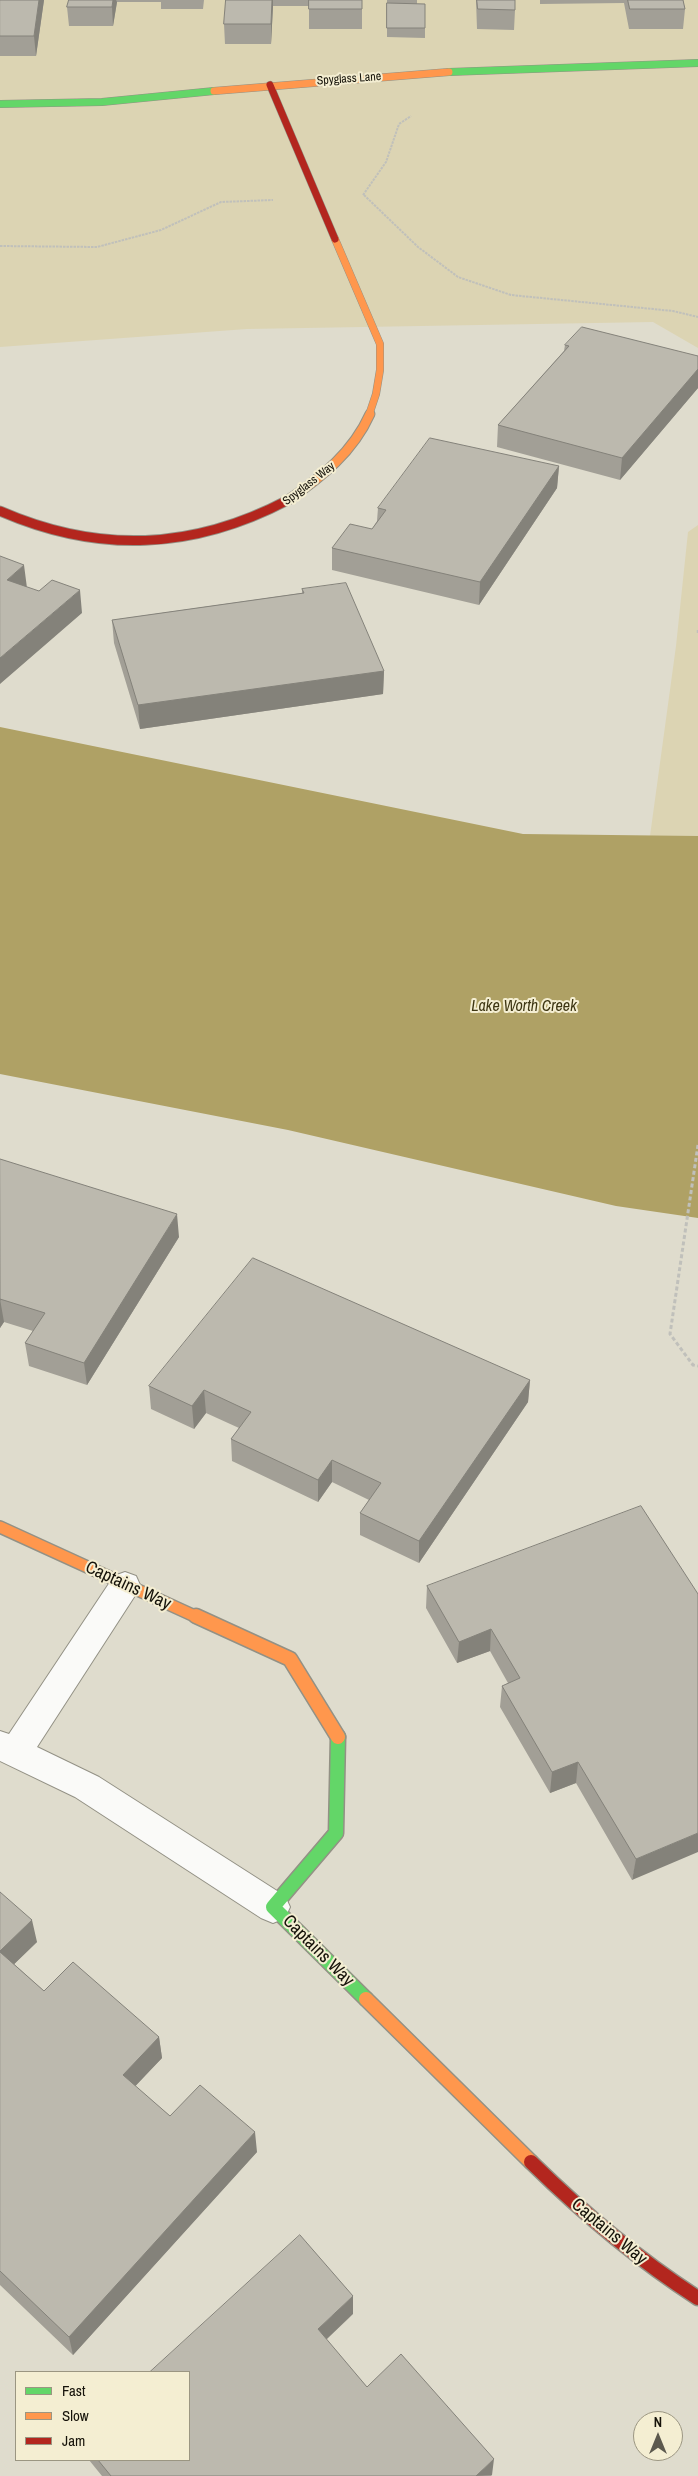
<!DOCTYPE html>
<style>
body{margin:0}
#map{position:relative;width:698px;height:2476px;overflow:hidden;background:#dfdccd;font-family:"Archivo Narrow",sans-serif}
canvas{display:block}
.legend{position:absolute;left:15px;top:2371px;width:175px;height:90px;box-sizing:border-box;background:#f4eed2;border:1px solid #9b9682;margin:0;padding:6px 9px;list-style:none;font-size:15px;color:#16130a}
.legend li{display:flex;align-items:center;gap:10px;height:25px}
.legend b{width:25px;border:1px solid #9b9682}
.north{position:absolute;left:633px;top:2411px;width:50px;height:50px;box-sizing:border-box;background:#f4eed2;border:1px solid #9b9682;border-radius:50%;rotate:0deg;font-size:14px;font-weight:700;line-height:20px;text-align:center;color:#16130a}
.north::after{content:'';display:block;margin:auto;width:18px;height:22px;background:#5c594e;clip-path:polygon(50% 0,100% 100%,50% 72%,0 100%)}
</style>
<div id="map">
<canvas width="698" height="2476"></canvas>
<ul class="legend">
<li><b style="height:6px;background:#63d668"></b>Fast</li>
<li><b style="height:6px;background:#ff974d"></b>Slow</li>
<li><b style="height:6px;background:#b3261e"></b>Jam</li>
</ul>
<div class="north">N</div>
</div>
<script>
const c = document.querySelector('canvas').getContext('2d');
c.lineJoin = 'round';
function fillPath(path, color) {
  c.fillStyle = color;
  c.fill(path, 'evenodd');
}
function stroke(path, color, width, dash) {
  c.strokeStyle = color;
  c.lineWidth = width;
  c.lineCap = dash ? 'butt' : 'round';
  c.setLineDash(dash || []);
  c.stroke(path);
}
function drawText(font, color, halo, rows, align = 'center') {
  c.font = font + ' "Archivo Narrow",sans-serif';
  c.lineWidth = 4;
  c.setLineDash([]);
  c.textBaseline = 'middle';
  c.strokeStyle = halo;
  c.fillStyle = color;
  for (const [text, x, y, turn = 0] of rows) {
    c.save();
    c.translate(x, y);
    c.rotate((+turn || 0) * Math.PI / 180);
    c.textAlign = isNaN(turn) ? turn : align;
    if (halo) c.strokeText(text, 0, 0);
    c.fillText(text, 0, 0);
    c.restore();
  }
}
fillPath(new Path2D(`
 M0,0h698v348l-45,-26 -406,7 -247,18z
 M698,525v311h-48l26,-190 12,-114z`), '#dcd4b3');
fillPath(new Path2D(`
 M0,727l523,107 175,2v382l-82,-12 -328,-76 -288,-56z`), '#afa165');
const lane = new Path2D(`
 M125,1572l11,4 4,9 -4,9 -99,153 62,30 186,119 5,11 -5,11 -12,5 -12,-5 -186,-121 -75,-36v-30l9,3 105,-158z`);
const fastFar1 = new Path2D(`
 M449,72l249,-9
 M0,104l102,-2 112,-11`);
const fast = new Path2D(`
 M338,1737l-2,96 -63,74 93,92`);
const slowFar3 = new Path2D(`
 M214,91l235,-19
 M335,239l45,105v26l-4,24 -7,21`);
const slowFar2 = new Path2D(`
 M288,500c34,-23 65,-48 82,-86`);
const slowFar1 = new Path2D(`
 M0,1527l199,91`);
const slow = new Path2D(`
 M196,1616l94,43 48,78
 M366,1999l165,163`);
const jamFar2 = new Path2D(`
 M270,85l65,154`);
const jamFar1 = new Path2D(`
 M0,511c99,43 193,39 288,-11`);
const jam = new Path2D(`
 M531,2162c52,51 106,97 167,136`);
stroke(lane, '#939185', 2);
stroke(fastFar1, '#939185', 8);
stroke(fast, '#939185', 17);
stroke(slowFar3, '#939185', 8);
stroke(slowFar2, '#939185', 11);
stroke(slowFar1, '#939185', 14);
stroke(slow, '#939185', 17);
stroke(jamFar2, '#939185', 8);
stroke(jamFar1, '#939185', 11);
stroke(jam, '#939185', 17);
stroke(new Path2D(`
 M363,195l23,-33 13,-38 12,-8
 M364,195l54,52 40,30 53,18 162,16 25,6
 M0,246l97,1 64,-17 60,-28 52,-2`), '#c0c0bb', 2, [2.5, 1]);
stroke(new Path2D(`
 M698,630v4`), '#c0c0bb', 2.5, [3, 2]);
stroke(new Path2D(`
 M698,1145l-28,189 23,31 5,1`), '#c0c0bb', 3, [4, 2.5]);
fillPath(lane, '#fafaf8');
stroke(fastFar1, '#63d668', 7);
stroke(fast, '#63d668', 14);
stroke(slowFar3, '#ff974d', 7);
stroke(slowFar2, '#ff974d', 9);
stroke(slowFar1, '#ff974d', 11);
stroke(slow, '#ff974d', 14);
stroke(jamFar2, '#b3261e', 7);
stroke(jamFar1, '#b3261e', 9);
stroke(jam, '#b3261e', 14);
fillPath(new Path2D(`
 M0,0h44l-8,56h-36z
 M69,0h135l-1,9h-42v-7h-44l-4,24h-44l-2,-19z
 M226,0h136v29h-53v-23h-36l-2,38h-46l-1,-20z
 M387,0h30v4h8v34l-38,-1z
 M476,0h39v10l-1,20 -37,-1z
 M540,0h143l2,9 -2,20h-54l-5,-26 -84,1z
 M565,345l133,11v32l-78,92 -123,-33 1,-22 66,-74z
 M559,466l-2,22 -78,117 -147,-35v-22l40,-19 5,-8 1,-13z
 M302,589l82,82 -1,23 -243,35 -26,-86 -2,-23 190,-27z
 M0,1159l179,78 -92,148 -58,-19 -4,-23 8,-12 -29,-9 -4,6z
 M530,1380l-2,22 -109,161 -59,-28v-22l9,-13 -37,-18 -14,20 -86,-41 -1,-22 8,-11 -33,-15 -12,16 -43,-20 -2,-23z
 M427,1586l271,8 -66,286 -56,-97 -26,10 -50,-86 2,-21 6,-3 -18,-32 -33,12 -31,-55z
 M0,1892l37,50 -23,22 30,27 115,46 3,21 -27,28 35,30 87,36 -184,203 -73,-70z
 M353,2314l-27,26 41,47 125,88 -1,1h-389l-13,-16h100z`), '#a29f96');
fillPath(new Path2D(`
 M39,0h5l-8,56 -2,-20z
 M113,0h3l1,2 -4,24 -1,-19z
 M272,0h1v6l-2,38v-20z
 M698,369v19l-78,92 2,-22z
 M559,466l-2,22 -78,117 1,-23z
 M24,565l3,23 -20,-8z
 M80,590l2,23 -82,71v-26z
 M384,671l-1,23 -243,35 -2,-24z
 M177,1214l2,23 -92,148 -3,-22z
 M0,1299l4,23 -4,6z
 M530,1380l-2,22 -109,161v-22z
 M204,1390l2,23 -12,16 -2,-23z
 M332,1460v22l-14,20v-22z
 M491,1629l-1,22 -33,12 2,-21z
 M578,1762l-2,21 -26,10 2,-21z
 M698,1833v19l-66,28 4,-21z
 M32,1920l5,22 -32,31 -5,-22z
 M159,2037l3,21 -36,38 -3,-21z
 M255,2132l2,20 -184,203 -4,-18z
 M353,2296v18l-35,33v-18z
 M494,2459l-2,16 -16,1z`), '#84827a');
const building = new Path2D(`
 M0,0h39l-5,36h-34z
 M69,0h44l-1,7h-45z
 M226,0h46l-1,24h-47z
 M309,0h53v9h-53z
 M477,0h38v10l-37,-1z
 M628,0h55l2,9h-55z
 M387,3l38,1v24h-38z
 M582,327l116,29v13l-76,89 -124,-33 71,-79 -4,-1z
 M430,438l129,28 -79,116 -148,-34 18,-24 22,5 14,-19 -8,-2z
 M0,556l24,9 -17,15 32,11 13,-11 28,10 -80,68z
 M346,583l38,88 -246,34 -26,-85 192,-27 -2,-4z
 M0,1159l177,55 -93,149 -59,-20 20,-30 -45,-14v1z
 M253,1258l277,122 -111,161 -59,-28 21,-30 -49,-23 -14,20 -87,-41 20,-27 -47,-22 -12,16 -43,-20z
 M641,1506l57,88v239l-62,26 -58,-97 -26,10 -50,-86 18,-8 -29,-49 -32,13 -32,-56z
 M0,1892l32,28 -32,31z
 M0,1952l44,39 29,-29 86,75 -36,38 47,41 30,-31 55,47 -186,205 -69,-66z
 M300,2235l53,61 -35,33 49,58 34,-33 93,105 -18,17h-365l-13,-16h91v-88h-39z`);
fillPath(building, '#bcb9ae');
stroke(building, '#84827a', 1);
drawText('12px', '#16130a', '#f4eed2', [
 ["Spyglass Lane",349,79,-4],
 ["Spyglass Way",309,484,-38]
]);
drawText('italic 16px', '#3e3613', '#f4eed2', [
 ["Lake Worth Creek",524,1007]
]);
drawText('18px', '#16130a', '#f4eed2', [
 ["Captains Way",128,1586,25],
 ["Captains Way",318,1951,45],
 ["Captains Way",609,2232,40]
]);
</script>
